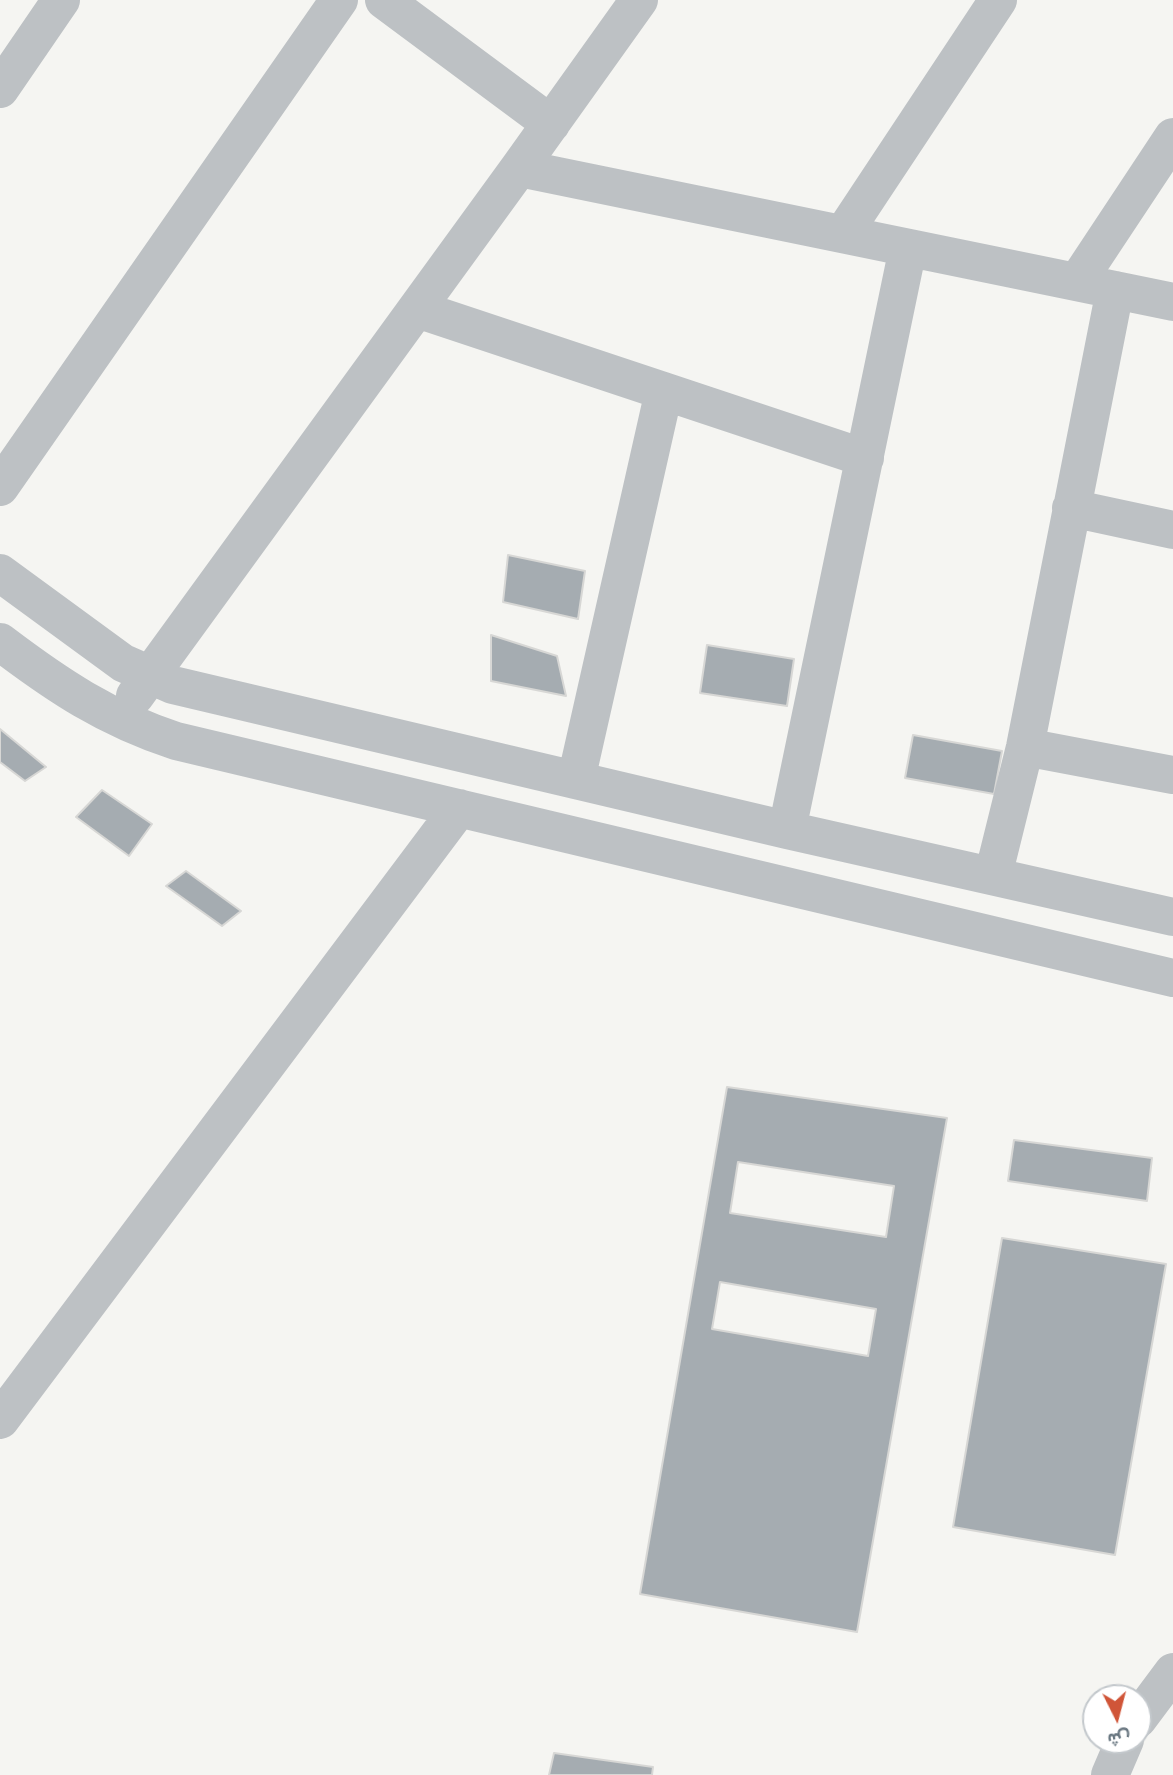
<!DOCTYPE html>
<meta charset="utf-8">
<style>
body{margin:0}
#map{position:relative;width:1173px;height:1775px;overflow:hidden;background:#f5f5f2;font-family:Overpass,Vazirmatn,sans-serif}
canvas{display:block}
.north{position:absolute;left:1082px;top:1684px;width:70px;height:70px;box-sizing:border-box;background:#fff;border:2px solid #c3c8cc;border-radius:50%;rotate:174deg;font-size:19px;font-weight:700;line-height:28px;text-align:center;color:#687680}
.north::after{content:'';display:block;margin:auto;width:24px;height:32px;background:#d05538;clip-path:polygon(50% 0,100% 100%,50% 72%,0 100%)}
</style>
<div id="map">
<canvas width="1173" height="1775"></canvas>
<div class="north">ش</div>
</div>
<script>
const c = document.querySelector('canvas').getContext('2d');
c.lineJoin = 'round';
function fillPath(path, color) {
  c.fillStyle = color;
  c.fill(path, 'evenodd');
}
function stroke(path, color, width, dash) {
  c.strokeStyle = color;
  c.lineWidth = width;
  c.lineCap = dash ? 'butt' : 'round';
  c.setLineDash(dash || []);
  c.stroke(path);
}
const building = new Path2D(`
 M508,555l77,16 -7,48 -75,-17z
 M491,635l66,21 9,40 -75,-15z
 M707,645l87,14 -7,47 -87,-13z
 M0,729l46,38 -21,14 -25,-19z
 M913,735l89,16 -8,43 -89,-16z
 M102,790l50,34 -23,32 -53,-39z
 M186,871l55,40 -19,15 -56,-40z
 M727,1087l220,31 -90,514 -217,-38zM738,1162l156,24 -8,51 -156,-24zM720,1282l156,27 -8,47 -156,-27z
 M1014,1140l138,18 -5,43 -139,-20z
 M1002,1238l164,26 -51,291 -162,-28z
 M554,1753l99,14 -1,8h-103z`);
fillPath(building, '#a5acb1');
stroke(building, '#d7d7d5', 2);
stroke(new Path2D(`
 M384,0l167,124
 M0,89l61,-89
 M519,168l654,134
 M843,234l155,-234
 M1077,282l96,-145
 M417,309l448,149
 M0,487l339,-487
 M1071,508l102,22
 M0,573l123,90 50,22 614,145 386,87
 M0,642c58,44 106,76 176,99l997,237
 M135,696l384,-528 120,-168
 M1025,747l148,28
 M576,780l88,-389
 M787,830l121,-582
 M993,876l32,-129 90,-457
 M0,1420l459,-612
 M1138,1719l35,-47
 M1110,1775l15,-35`), '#bdc1c4', 38);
</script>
